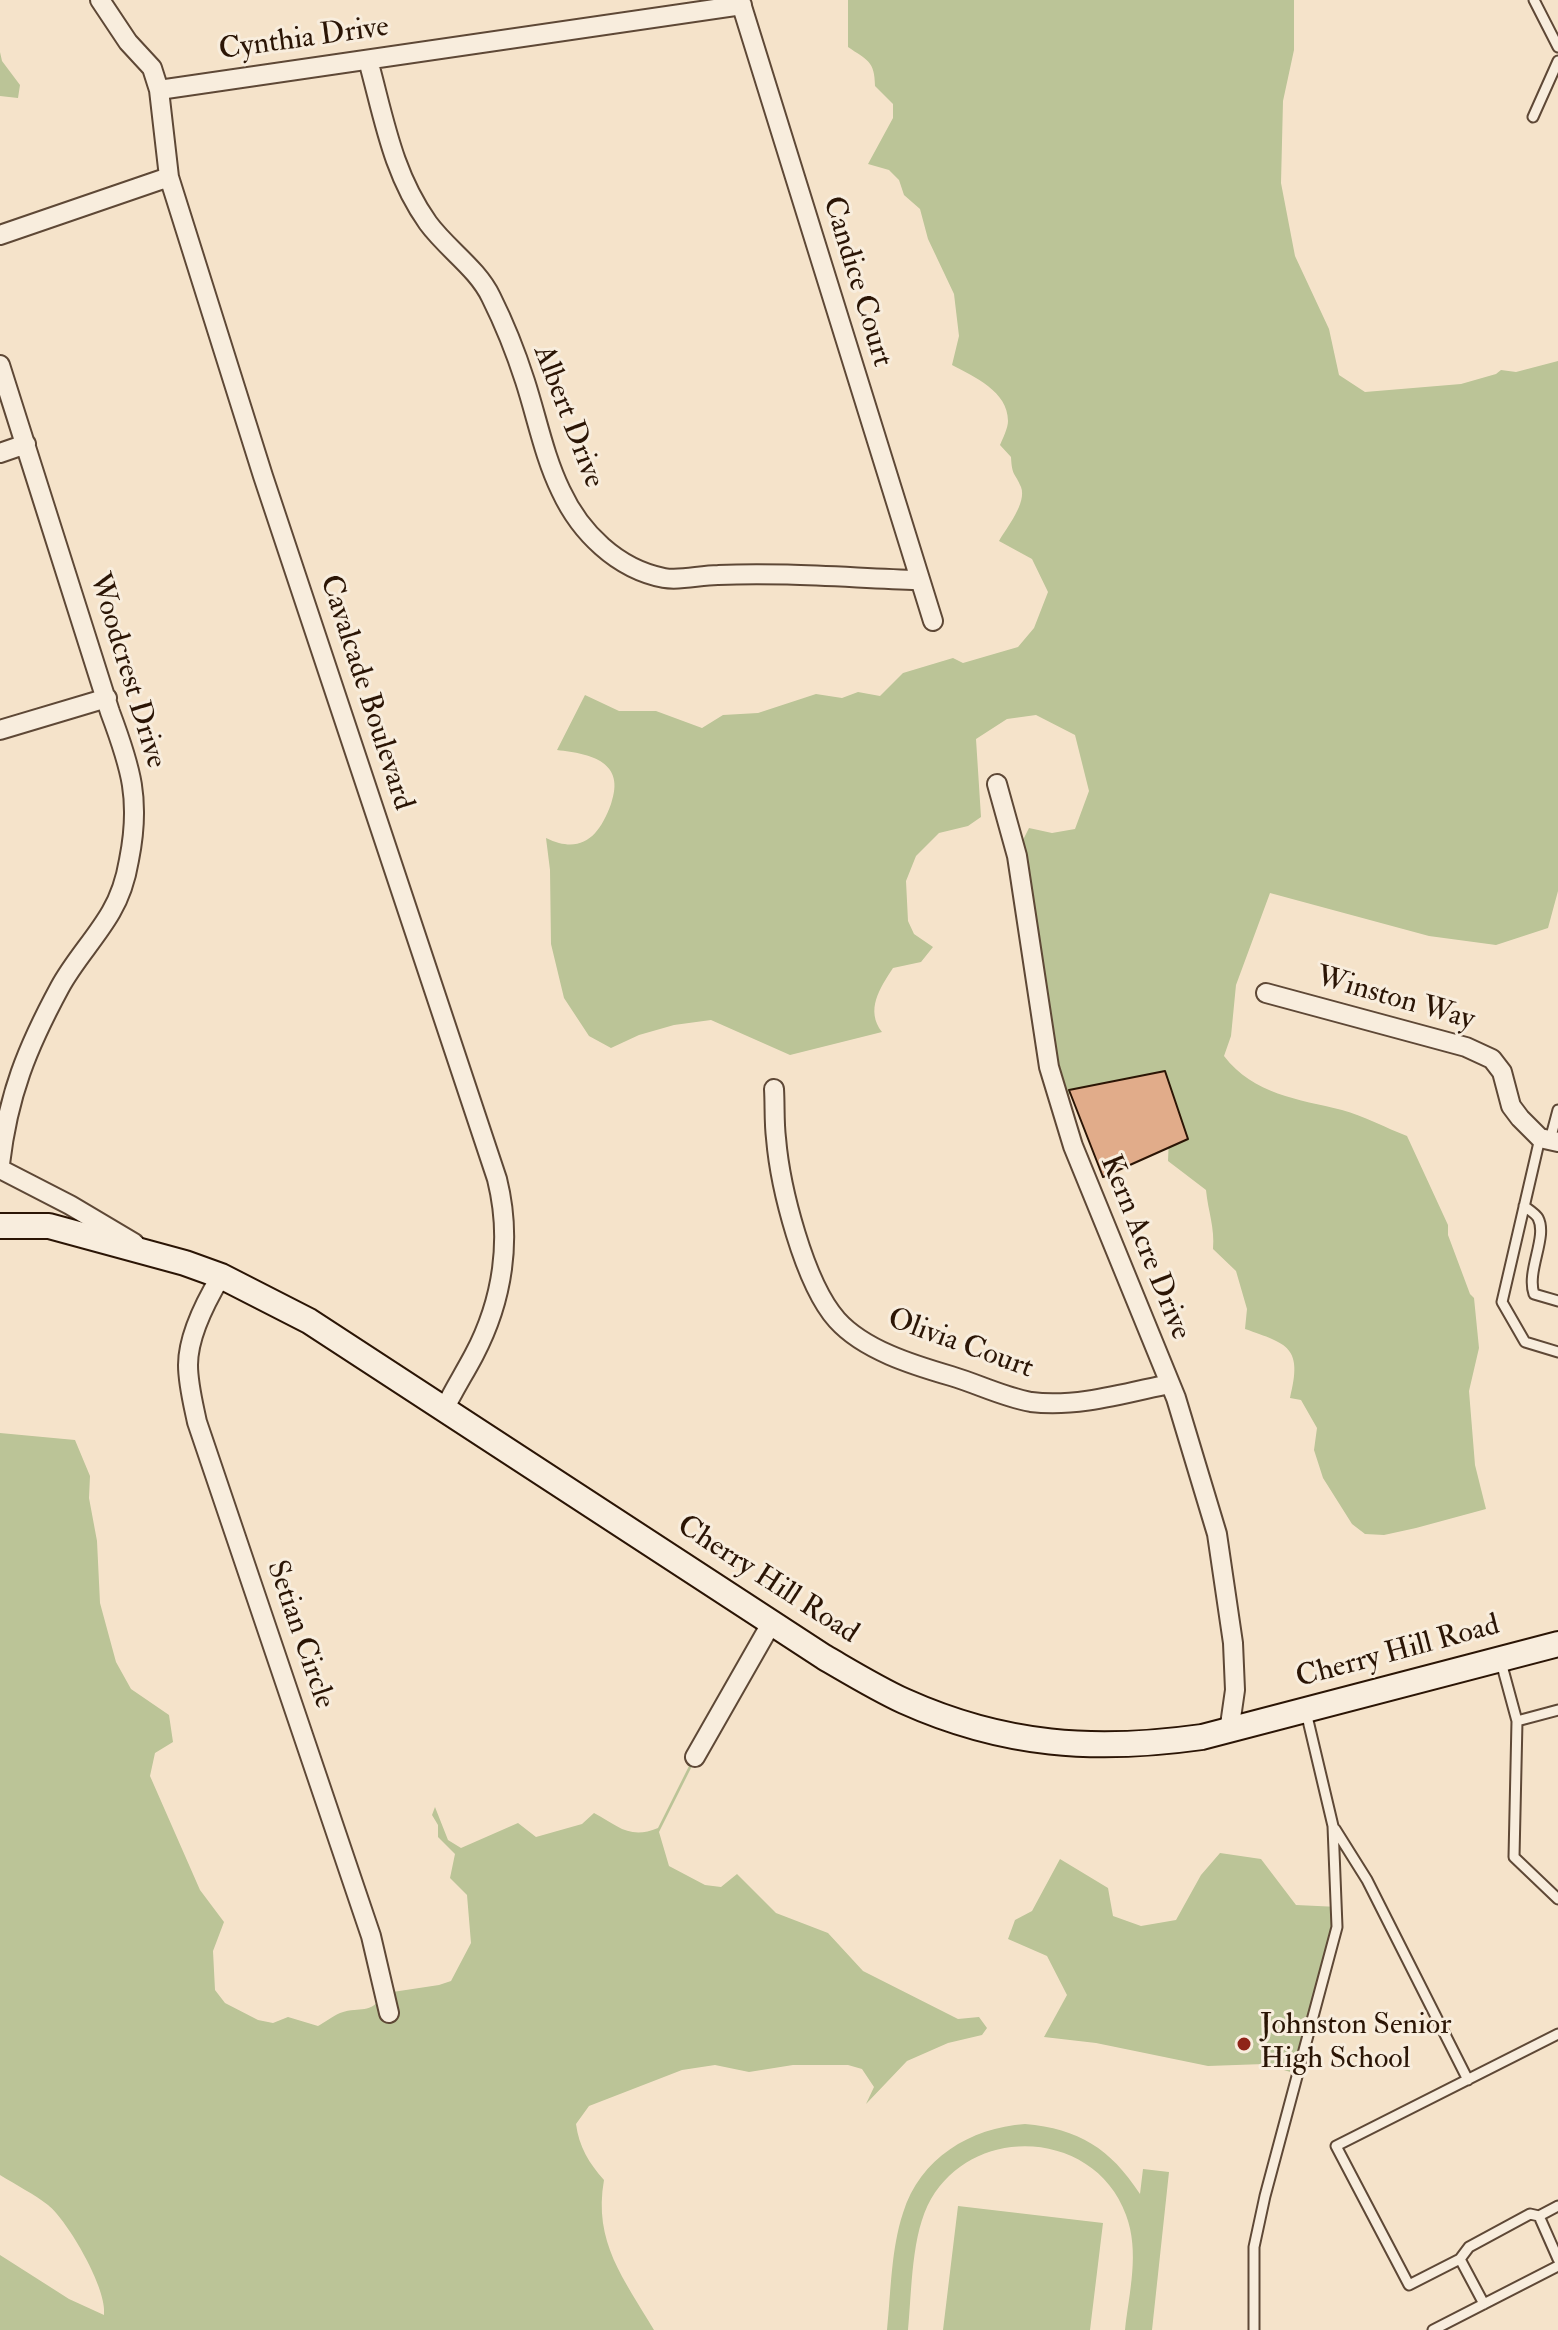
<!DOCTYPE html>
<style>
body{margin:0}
canvas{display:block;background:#f5e3ca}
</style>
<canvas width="1558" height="2330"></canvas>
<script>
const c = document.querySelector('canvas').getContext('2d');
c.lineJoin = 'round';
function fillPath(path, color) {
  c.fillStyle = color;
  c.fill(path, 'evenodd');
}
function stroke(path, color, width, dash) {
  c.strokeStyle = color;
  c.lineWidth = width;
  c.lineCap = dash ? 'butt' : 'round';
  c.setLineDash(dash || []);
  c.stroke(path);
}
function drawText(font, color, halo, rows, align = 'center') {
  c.font = font + ' "IM FELL Double Pica",serif';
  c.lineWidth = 6;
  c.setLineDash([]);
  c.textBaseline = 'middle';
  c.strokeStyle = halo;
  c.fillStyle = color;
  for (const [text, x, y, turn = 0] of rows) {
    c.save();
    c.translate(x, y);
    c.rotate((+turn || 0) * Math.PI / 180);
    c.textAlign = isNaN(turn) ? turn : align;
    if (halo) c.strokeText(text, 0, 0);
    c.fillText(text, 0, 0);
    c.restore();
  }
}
fillPath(new Path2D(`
 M848,0h446v50l-11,51 -2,82 14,73 34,73 10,46 26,17 96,-8 35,-10 5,-4 15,2 42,-11v530l-10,37 -52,17 -67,-9 -159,-43 -34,92 -5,51 -7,20c30,39 74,43 118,54 22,6 44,18 65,26l41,89v10l22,59 4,4 5,50 -10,43 6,74 11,44 -70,19 -32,7 -19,-1 -13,-10 -29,-46 -9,-28 3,-22 -16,-28 -11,-2c13,-51 -2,-54 -45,-69l2,-20 -11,-38 -23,-22c2,-21 -5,-38 -7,-59l-38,-29 1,-25 -55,-55 -56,17 -39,-250 10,-20 23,5 23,-4 14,-38 -14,-56 -39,-20 -29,4 -31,20 5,78 -13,9 -29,7 -23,23 -10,25 2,40 6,13 19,13 -12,15 -28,6c-13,20 -28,42 -11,64l-92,23 -79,-35 -37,5 -35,10 -28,13 -22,-12 -25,-38 -13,-54 -1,-74 -4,-32c35,17 53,-1 65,-34 15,-42 -19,-50 -54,-54l28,-55 34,16h37l46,17 21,-13 35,-2 58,-19 26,4 16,-6 22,4 23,-23 50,-15 10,5 55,-16 16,-19 14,-36 -16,-33 -33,-18c8,-14 28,-38 22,-54 -6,-15 -9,-10 -10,-30l-11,-12c3,-7 8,-17 8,-24 0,-30 -34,-44 -56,-56l7,-29 -5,-42 -26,-55 -8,-30 -16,-14 -5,-15 -10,-10 -21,-6 25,-46v-14l-18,-18c0,-25 -8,-26 -27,-39z
 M0,52l2,9 18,24 -2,13 -18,-2z
 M0,1433l75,7 15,36 -1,22 8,43 3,62 16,59 15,27 38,26 4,27 -18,11 -5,23 50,114 24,32 -11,29 2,39 10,13 33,17 15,3 15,-6 30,9c7,-4 15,-10 22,-13 23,-8 27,4 46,-20l53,-8 12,-4 20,-38 -4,-48 -17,-17 5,-24 -17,-17v-12l-6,-10 3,-8 13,33 13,8 57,-25 18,14 46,-13 12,-11c24,13 36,27 64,15l34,-68 4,-2 -37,74 10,34 36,19 16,2 16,-13 39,39 52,20 35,38 95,48 21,-2 8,11 -5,7 -34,8 -41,18 -41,43 8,-17 -12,-18 -14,-4h-55l-44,7 -34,-7 -33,5 -93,36 -13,18c3,23 13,39 28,56 -11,62 20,99 50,150h-654v-75l69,44 35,16c4,-25 -36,-94 -56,-110 -14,-11 -32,-20 -48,-30z
 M1220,1853l41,6 35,46 43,2 2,19 -44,148 -33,-10 -56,2 -112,-23 -52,-6 23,-42 -20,-39 -39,-17 7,-19 17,-9 28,-52 48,29 5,28 28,10 35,-6 25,-45z
 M1025,2124c54,5 85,24 115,70l3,-25 26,3 -17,158h-27c4,-37 15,-78 1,-115 -30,-84 -150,-93 -195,-16 -20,35 -19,91 -23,131h-21c4,-38 4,-81 16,-117 17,-55 67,-85 122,-89z
 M958,2206l145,17 -13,107h-147z`), '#bbc497');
const building = new Path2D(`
 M1165,1071l23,68 -85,38 -34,-87z`);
fillPath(building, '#e1ac8a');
stroke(building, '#2b1505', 2);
const lane = new Path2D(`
 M1534,0l24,47
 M1533,117l25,-56
 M1540,1138l-38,164 23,40 33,10
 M1550,1140l8,-30
 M1524,1206c4,3 12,8 14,12 10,19 -12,53 -4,76l24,7
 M1501,1662l16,59
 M1558,1710l-41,11 -3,136 44,42
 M1335,1829l32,51 101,200
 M1539,2216l19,43
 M1460,2259l9,-12 61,-33 9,2 19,-10
 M1484,2304l-24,-45 -51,26 -73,-139 222,-112
 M1254,2330v-83l11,-51 72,-269 -4,-101 -27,-114
 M1433,2330l125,-64`);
const street = new Path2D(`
 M100,0l28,42 24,26 7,22 10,87 94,299 234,703c15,60 6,121 -23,176 -10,19 -21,36 -30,55
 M740,0l193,621
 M368,60c16,58 24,112 60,163 19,26 49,45 63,74 13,26 25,56 34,84 12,37 19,75 36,110 19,41 56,78 103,87 17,3 36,-3 54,-3 66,-3 134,3 200,5
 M159,90l583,-85
 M0,235l169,-58
 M0,365l110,347c21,56 31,88 19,148 -3,18 -8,35 -18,52 -15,26 -37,49 -51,75 -33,61 -52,108 -60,177
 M0,453l26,-9
 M0,730l107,-32
 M997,784l20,72 32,211 24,79 103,252 41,136 16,109 2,47 -6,42
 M1266,993l200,54 26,12 10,13 9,34 9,12 20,20 18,4
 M774,1089c1,16 0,33 2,49 4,49 28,145 61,182 27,30 76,45 114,56 27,8 52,21 80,26 45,6 95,-9 138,-18
 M0,1169l70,36 64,38
 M221,1276c-15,25 -33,59 -33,89 0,19 5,38 9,57l174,514 18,77
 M695,1757l77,-135`);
const secondary = new Path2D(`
 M0,1226h49l136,37 36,13 88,45 515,336c26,15 52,31 80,44 100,45 191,51 298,36l356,-93`);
stroke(lane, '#5e4836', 13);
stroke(street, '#5e4836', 22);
stroke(secondary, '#2b1505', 28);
stroke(lane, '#f8eddd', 9);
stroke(street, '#f8eddd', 18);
stroke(secondary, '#f8eddd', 24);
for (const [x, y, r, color] of [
 [1244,2044,8,"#8f2418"]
]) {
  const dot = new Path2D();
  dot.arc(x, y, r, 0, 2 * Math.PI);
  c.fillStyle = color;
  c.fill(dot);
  stroke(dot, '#f8eddd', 3);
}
drawText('30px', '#2b1505', '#f8eddd', [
 ["Cynthia Drive",304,40,-8],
 ["Candice Court",856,282,73],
 ["Albert Drive",567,417,69],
 ["Woodcrest Drive",126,671,73],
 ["Cavalcade Boulevard",365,693,72],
 ["Winston Way",1395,1000,16],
 ["Kern Acre Drive",1144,1248,68],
 ["Olivia Court",960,1345,20],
 ["Cherry Hill Road",767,1581,33],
 ["Setian Circle",299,1635,71],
 ["Cherry Hill Road",1398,1653,-15]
]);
drawText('30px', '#2b1505', '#f8eddd', [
 ["Johnston Senior",1260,2027],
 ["High School",1260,2061]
], 'left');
</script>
